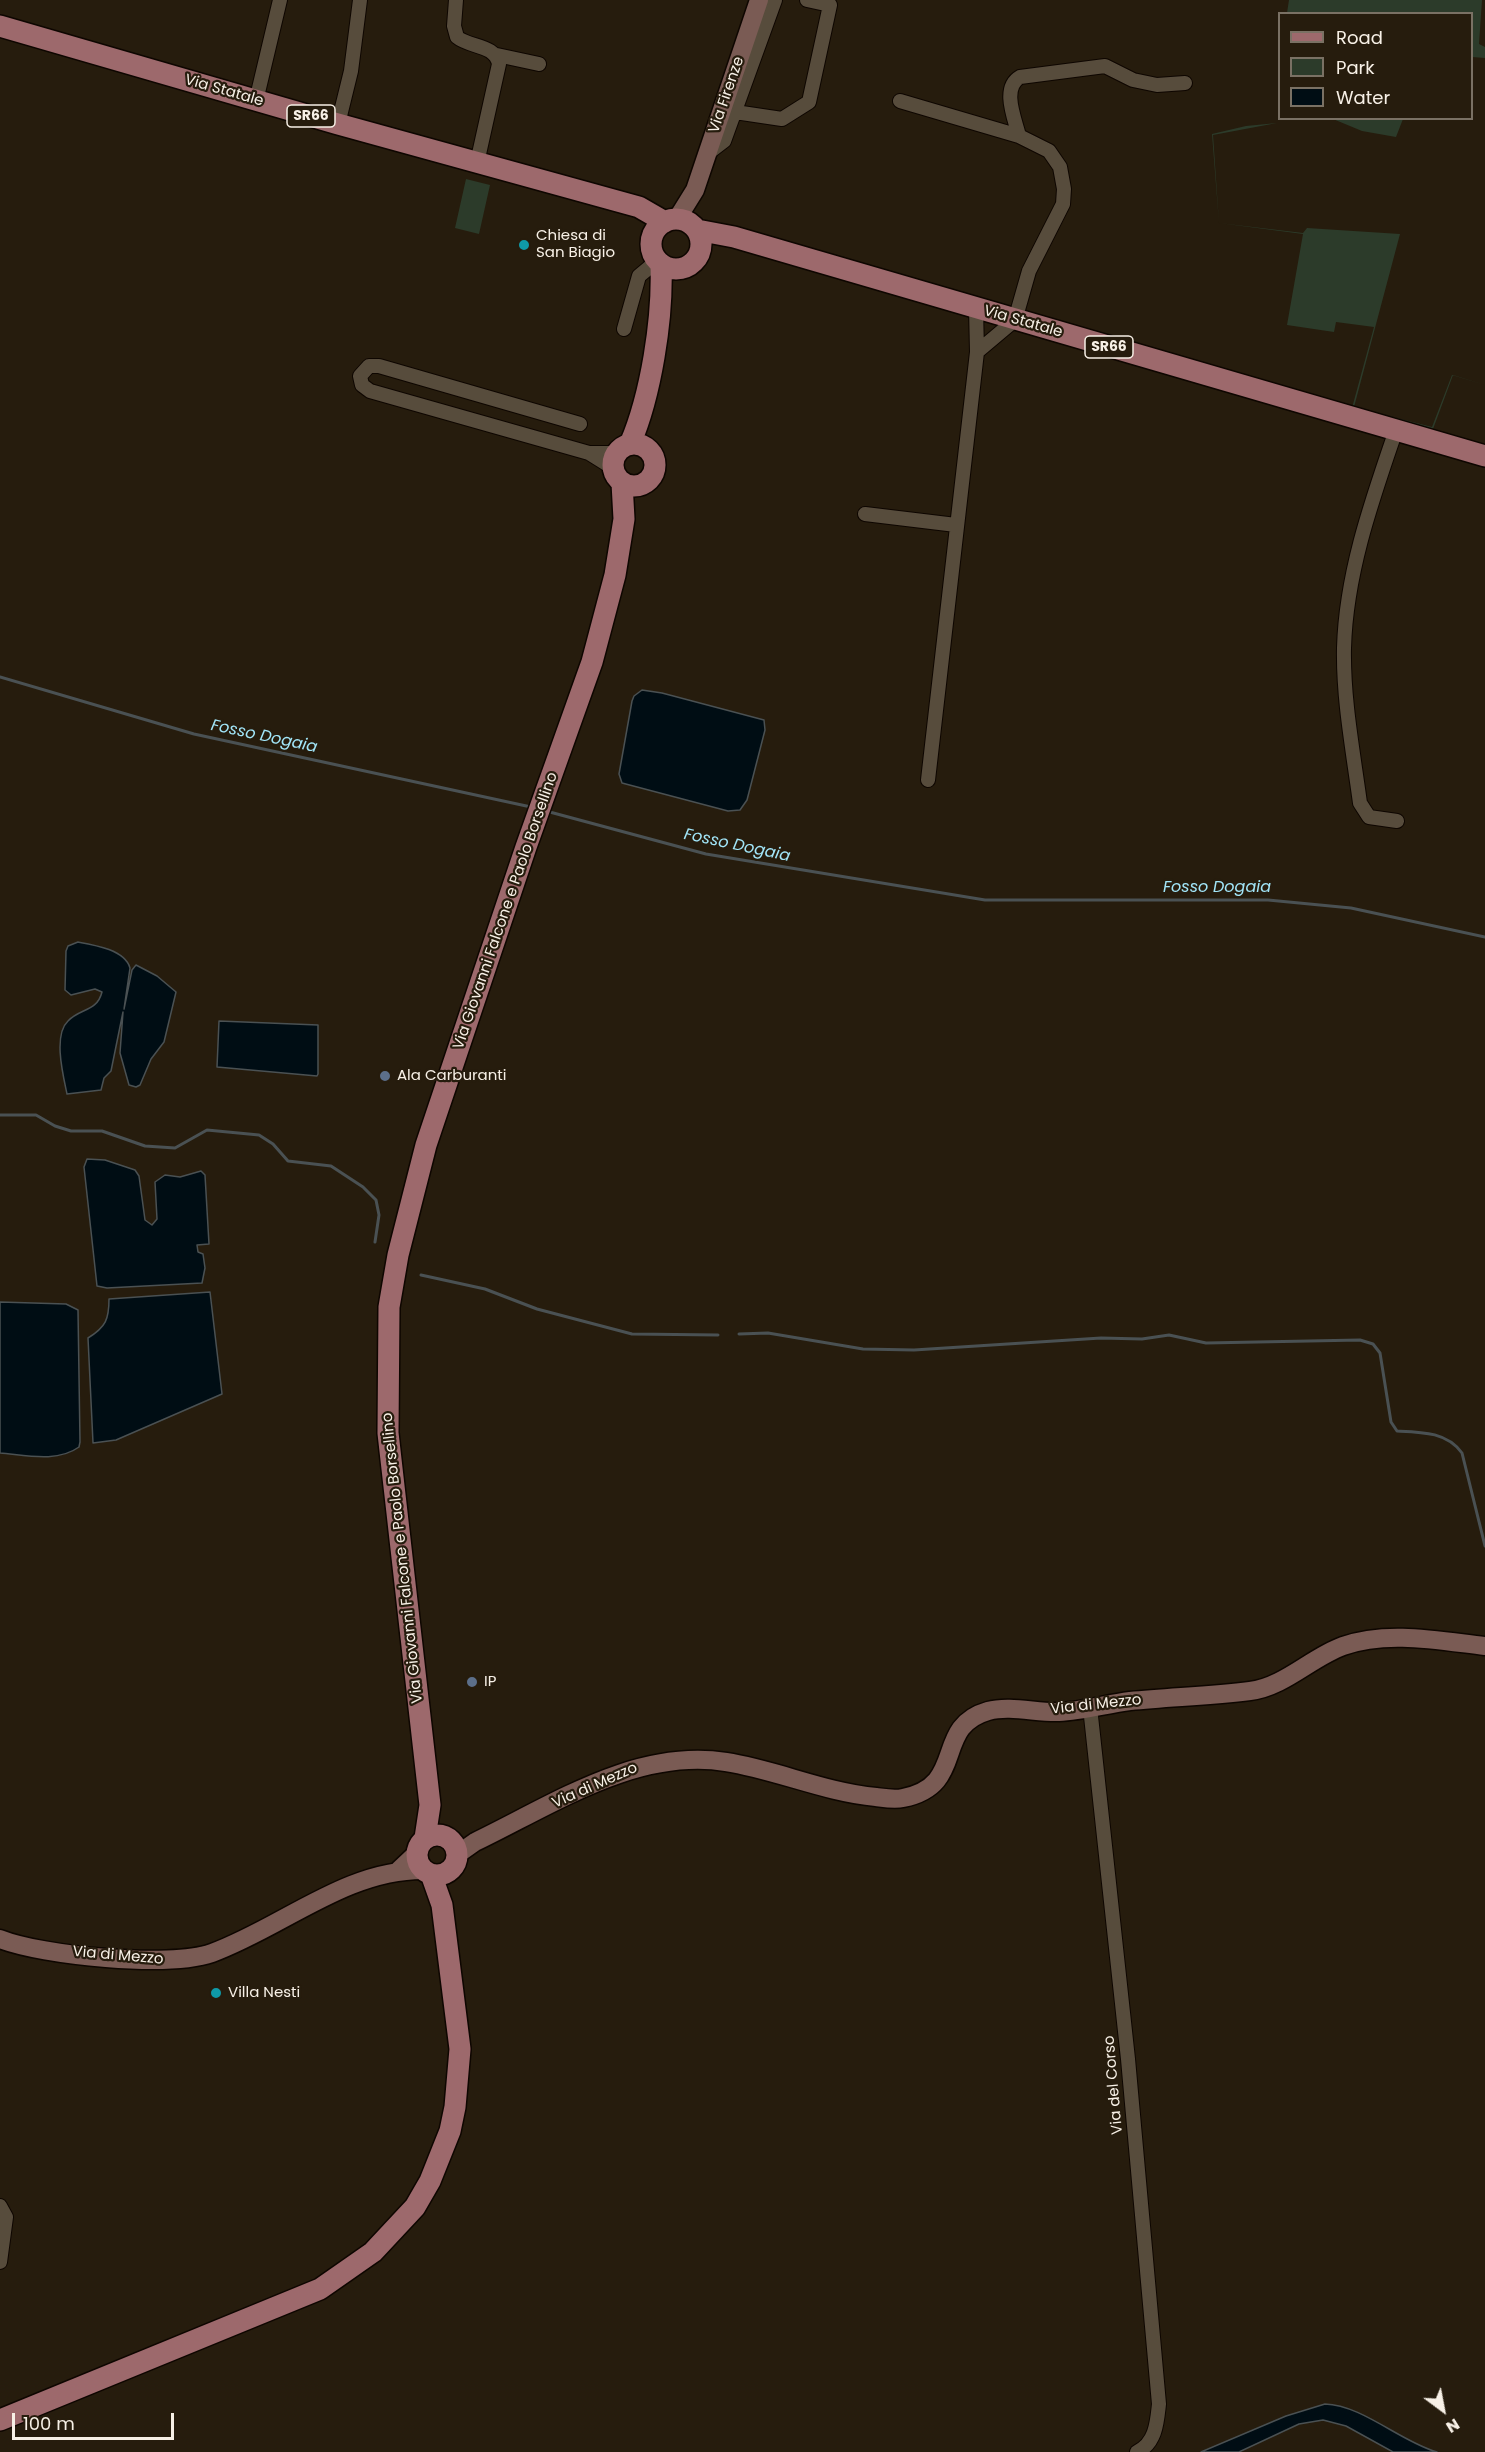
<!DOCTYPE html>
<style>
body{margin:0}
#map{position:relative;width:1485px;height:2452px;overflow:hidden;background:#261c0d;font-family:Poppins,sans-serif}
canvas{display:block}
.legend{position:absolute;left:1278px;top:12px;width:195px;height:108px;box-sizing:border-box;background:#261c0d;border:2px solid #7a7164;margin:0;padding:8px 10px;list-style:none;font-size:18px;color:#f7f0e6}
.legend li{display:flex;align-items:center;gap:12px;height:30px}
.legend b{width:30px;border:2px solid #7a7164}
.north{position:absolute;left:1413px;top:2380px;width:60px;height:60px;-webkit-text-stroke:4px #261c0d;paint-order:stroke;rotate:148deg;font-size:16px;font-weight:700;line-height:24px;text-align:center;color:#f7f0e6}
.north::after{content:'';display:block;margin:auto;width:21px;height:27px;background:#f7f0e6;clip-path:polygon(50% 0,100% 100%,50% 72%,0 100%)}
.scale{position:absolute;left:12px;top:2413px;width:162px;height:27px;box-sizing:border-box;border:3px solid #f7f0e6;border-top:0;padding-left:8px;font-size:18px;line-height:21px;white-space:nowrap;color:#f7f0e6;-webkit-text-stroke:4px #261c0d;paint-order:stroke}
</style>
<div id="map">
<canvas width="1485" height="2452"></canvas>
<ul class="legend">
<li><b style="height:8px;background:#9d696c"></b>Road</li>
<li><b style="height:16px;background:#2c3b2a"></b>Park</li>
<li><b style="height:16px;background:#000d14"></b>Water</li>
</ul>
<div class="north">N</div>
<div class="scale">100 m</div>
</div>
<script>
const c = document.querySelector('canvas').getContext('2d');
c.lineJoin = 'round';
function fillPath(path, color) {
  c.fillStyle = color;
  c.fill(path, 'evenodd');
}
function stroke(path, color, width, dash) {
  c.strokeStyle = color;
  c.lineWidth = width;
  c.lineCap = dash ? 'butt' : 'round';
  c.setLineDash(dash || []);
  c.stroke(path);
}
function drawText(font, color, halo, rows, align = 'center') {
  c.font = font + ' Poppins,sans-serif';
  c.lineWidth = 4.5;
  c.setLineDash([]);
  c.textBaseline = 'middle';
  c.strokeStyle = halo;
  c.fillStyle = color;
  for (const [text, x, y, turn = 0] of rows) {
    c.save();
    c.translate(x, y);
    c.rotate((+turn || 0) * Math.PI / 180);
    c.textAlign = isNaN(turn) ? turn : align;
    if (halo) c.strokeText(text, 0, 0);
    c.fillText(text, 0, 0);
    c.restore();
  }
}
fillPath(new Path2D(`
 M1289,0h193l-3,44 6,3v11l-13,-1v-43l-185,-1z
 M1279,80l-2,43 -64,12 6,88 84,10 4,-5 93,6 -46,173 78,20 20,-52 33,10 -32,-10 -20,54 -81,-21 22,-81 -38,-5 -2,10 -47,-7 16,-91 -84,-11 -7,-89 34,-8 31,-3z
 M1333,119h70l-7,18 -34,-6z
 M466,179l24,6 -11,49 -24,-6z`), '#2c3b2a');
const water = new Path2D(`
 M642,690l20,3 102,27 1,10 -18,70 -7,10 -12,1 -106,-28 -3,-9 13,-73 2,-5z
 M78,942c17,3 47,8 52,26l-6,41 8,-39 4,-5 21,11 19,16 -12,50 -13,17 -11,26 -4,2 -7,-2 -9,-32 3,-41 -12,59 -7,7 -3,12 -34,4c-4,-19 -14,-59 1,-73 12,-13 29,-9 34,-29l-7,-3 -24,6 -6,-5 1,-39 2,-5z
 M219,1021l99,4v49l-1,2 -100,-9z
 M87,1159l18,1 30,10 4,6 6,44 7,5 5,-6 -2,-37 10,-7 15,2 21,-6 4,4 4,69 -12,1 1,7 5,2 2,14 -3,15 -95,5 -10,-2 -13,-119z
 M210,1292l12,102 -106,46 -23,3 -5,-105c18,-11 21,-19 21,-39z
 M0,1302l66,2 12,6 2,132 -1,5c-22,16 -54,8 -79,6z
 M1325,2404c37,1 76,38 112,48h-44l-47,-26 -23,-6 -24,4 -60,28h-38l85,-36z`);
fillPath(water, '#000d14');
stroke(water, '#4a5153', 1.5);
stroke(new Path2D(`
 M0,677l194,57 337,73
 M546,811l160,43 279,46h283l83,8 134,29
 M0,1115h36l19,11 16,5h31l43,15 30,2 32,-18 52,5 14,9 15,17 43,5 32,21 13,13 3,15 -4,27
 M421,1275l64,14 52,20 95,25 86,1
 M739,1334l29,-1 95,16 51,1 187,-12 41,1 27,-4 37,8 154,-3 13,4 7,9 11,69 6,9c25,1 50,1 65,22l23,93`), '#4a5153', 3);
const street = new Path2D(`
 M456,0l-2,26 3,11c13,11 38,7 42,27l-22,99
 M497,55l42,9
 M256,101l24,-101
 M900,101l119,35 30,15 11,16 4,22 -1,15 -34,67 -14,49 -38,32
 M735,112l47,7 27,-17 21,-97 -23,-5
 M338,124l13,-53 9,-71
 M1019,136c-4,-17 -18,-48 1,-59l85,-11 28,14 24,5 28,-2
 M707,154l17,-13 51,-141
 M624,329l15,-53 18,-15
 M580,424l-201,-58h-10l-9,10 2,9 8,6 219,62 24,15
 M1396,430c-24,70 -50,143 -52,218 -1,51 9,103 16,155l9,14 28,4
 M589,453h28
 M865,514l91,11
 M928,780l49,-428 -1,-44
 M1090,1707l38,352 31,345c-2,18 -3,39 -22,48
 M0,2206l6,11 -6,45`);
const secondary = new Path2D(`
 M677,219l18,-29 64,-190
 M458,1854l17,-12c79,-38 161,-94 251,-80 51,8 98,30 150,35 8,1 18,3 27,1 65,-13 29,-71 85,-87 22,-6 49,2 71,1 24,-1 47,-8 71,-11 40,-4 80,-5 120,-10 34,-4 62,-34 93,-45 44,-16 98,-5 142,0
 M399,1870l18,-17
 M0,1939c43,17 169,29 212,14 71,-26 133,-83 211,-83`);
const primary = new Path2D(`
 M0,26l338,98 301,83 26,15
 M651 244a25 25 0 1 1 50 0a25 25 0 1 1-50 0Z
 M697,230l37,7 751,219
 M613 465a21 21 0 1 1 42 0a21 21 0 1 1-42 0Z
 M630,444c21,-49 33,-125 31,-179
 M417 1855a20 20 0 1 1 40 0a20 20 0 1 1-40 0Z
 M425,1838l5,-33 -42,-372 1,-126 9,-52 28,-110 100,-298 66,-185 23,-87 9,-56 -2,-36
 M0,2420l320,-131 53,-37 42,-45 15,-26 20,-50 5,-24 5,-58 -18,-144 -11,-31`);
stroke(street, '#0e0600', 16);
stroke(secondary, '#0e0600', 21);
stroke(primary, '#0e0600', 24);
stroke(street, '#574c3c', 14);
stroke(secondary, '#7a5b54', 18);
stroke(primary, '#9d696c', 21);
for (const [x, y, r, color] of [
 [524,245,6,"#0f9aa8"],
 [385,1076,6,"#5c6f8a"],
 [472,1682,6,"#5c6f8a"],
 [216,1993,6,"#0f9aa8"]
]) {
  const dot = new Path2D();
  dot.arc(x, y, r, 0, 2 * Math.PI);
  c.fillStyle = color;
  c.fill(dot);
  stroke(dot, '#261c0d', 2);
}
for (const [x, y, w] of [
 [311,116,48],
 [1109,347,48]
]) {
  const box = new Path2D();
  box.roundRect(x - w / 2, y - 11, w, 22, 4.5);
  c.fillStyle = '#261c0d';
  c.fill(box);
  stroke(box, '#f7f0e6', 1.5);
}
drawText('bold 14px', '#f7f0e6', null, [
 ["SR66",311,116],
 ["SR66",1109,347]
]);
drawText('15px', '#f7f0e6', '#261c0d', [
 ["Via Statale",224,91,16],
 ["Via Firenze",727,95,-71],
 ["Via Statale",1023,322,16],
 ["Via Giovanni Falcone e Paolo Borsellino",506,911,-71],
 ["Via Giovanni Falcone e Paolo Borsellino",403,1558,-96],
 ["Via di Mezzo",1096,1705,-6],
 ["Via di Mezzo",595,1786,-24],
 ["Via di Mezzo",118,1956,5],
 ["Via del Corso",1114,2085,-95]
]);
drawText('15px', '#f7f0e6', '#261c0d', [
 ["Chiesa di",536,236],
 ["San Biagio",536,253],
 ["Ala Carburanti",397,1076],
 ["IP",484,1682],
 ["Villa Nesti",228,1993]
], 'left');
drawText('italic 16px', '#a2e6f9', '#261c0d', [
 ["Fosso Dogaia",264,737,12],
 ["Fosso Dogaia",737,846,12],
 ["Fosso Dogaia",1217,888]
]);
</script>
